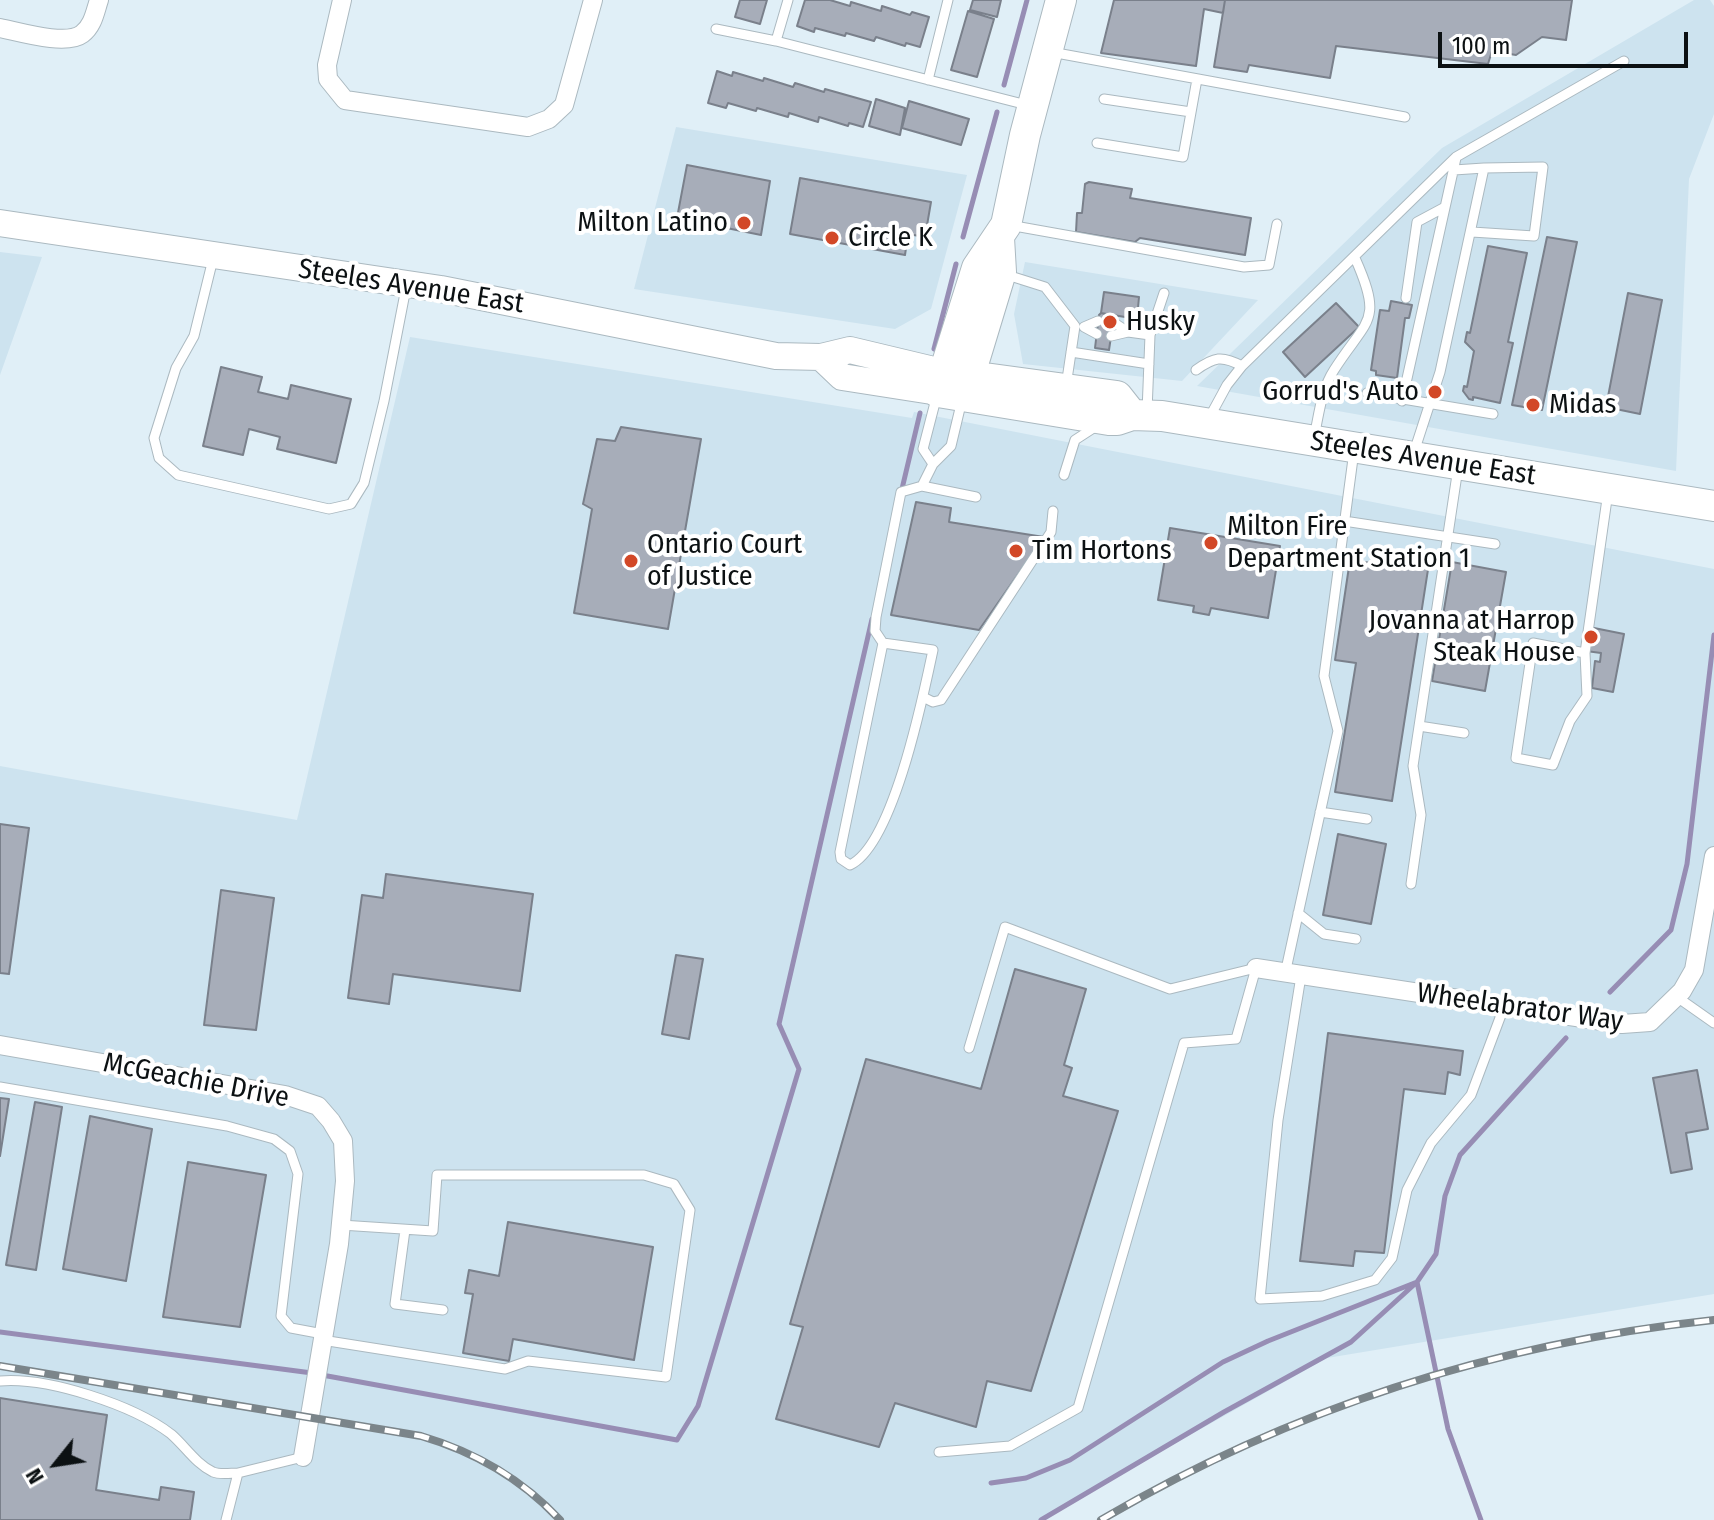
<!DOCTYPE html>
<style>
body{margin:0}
#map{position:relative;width:1714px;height:1520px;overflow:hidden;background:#e0eff7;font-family:"Fira Sans Condensed",sans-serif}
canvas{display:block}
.north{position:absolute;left:16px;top:1424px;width:80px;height:80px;-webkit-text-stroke:6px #fff;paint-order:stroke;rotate:240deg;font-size:22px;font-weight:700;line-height:32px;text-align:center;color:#0c1113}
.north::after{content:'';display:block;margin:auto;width:28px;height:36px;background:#0c1113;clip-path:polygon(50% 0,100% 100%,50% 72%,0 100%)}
.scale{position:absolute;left:1438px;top:32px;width:250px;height:36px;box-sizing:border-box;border:4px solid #0c1113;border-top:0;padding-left:10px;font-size:24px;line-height:28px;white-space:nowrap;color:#0c1113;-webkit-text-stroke:6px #fff;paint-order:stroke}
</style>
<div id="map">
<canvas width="1714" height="1520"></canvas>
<div class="north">N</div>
<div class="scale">100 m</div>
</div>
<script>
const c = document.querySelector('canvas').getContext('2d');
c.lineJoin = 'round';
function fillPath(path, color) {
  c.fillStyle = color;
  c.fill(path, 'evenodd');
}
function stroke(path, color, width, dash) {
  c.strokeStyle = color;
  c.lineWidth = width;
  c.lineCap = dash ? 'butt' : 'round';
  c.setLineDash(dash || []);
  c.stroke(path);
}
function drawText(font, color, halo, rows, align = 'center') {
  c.font = font + ' "Fira Sans Condensed",sans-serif';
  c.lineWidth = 8;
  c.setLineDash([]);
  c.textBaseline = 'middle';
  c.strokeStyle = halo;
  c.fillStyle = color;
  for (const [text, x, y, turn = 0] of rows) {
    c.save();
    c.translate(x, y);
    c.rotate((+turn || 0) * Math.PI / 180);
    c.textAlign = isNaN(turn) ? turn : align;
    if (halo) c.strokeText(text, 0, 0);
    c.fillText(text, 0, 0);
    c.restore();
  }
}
fillPath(new Path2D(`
 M1694,0h16l4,6v108l-25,65 -13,292 -479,-85 245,-238z
 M676,127l291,48 -36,134 -36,20 -261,-40z
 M0,252l42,5 -42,118z
 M1025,262l233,38 -76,81 -159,-17 -9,-50z
 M410,337l502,81 2,-6 800,157v725l-387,64 -288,162h-1039v-754l297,54z`), '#cde3ef');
stroke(new Path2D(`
 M1004,85l23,-85
 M963,237l34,-125
 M934,349l22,-85
 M901,493l19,-80
 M1610,992l61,-62 16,-66 27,-229
 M0,1332l312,41
 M322,1375l355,65 21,-34 101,-337 -20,-45 93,-405
 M991,1483l35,-5 44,-18 153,-98 45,-21 149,-59 19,-28 9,-58 15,-41 106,-117
 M1041,1520l183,-108 127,-70 66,-60 31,147 33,91`), '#978db4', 5);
const building = new Path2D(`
 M740,0h27l-7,24 -25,-7z
 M805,0h25l20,6 1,-4 30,9 1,-5 28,9 2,-3 17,5 -9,30 -14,-4 -1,3 -29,-9 -2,4 -28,-8 -1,3 -30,-8 -1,4 -17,-6z
 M973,0h28l-4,17 -27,-7z
 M1114,0h111l-2,13 -19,-4 -8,57 -95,-13z
 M1225,0h347l-6,40 -24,-3 -26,18 -24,-4 -4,13 -152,-18 -6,32 -81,-13 -2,7 -33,-5z
 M968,11l26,8 -17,58 -26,-7z
 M717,71l15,5 1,-4 30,9 1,-3 29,9 2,-4 29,9 1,-3 46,13 -8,25 -14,-4 -1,3 -29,-9 -1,5 -29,-9 -1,4 -31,-9 -1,3 -28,-8 -2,5 -18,-5z
 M876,99l29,9 -5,27 -31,-9z
 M909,101l60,18 -8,26 -59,-17z
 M687,165l83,16 -9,54 -84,-17z
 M800,178l131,24 -6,35 -17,-3 -3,21 -115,-21z
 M1089,182l43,7 -2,9 121,20 -6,37 -105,-17 -5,4 -59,-10 1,-19h5l3,-29z
 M1547,237l30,5 -35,168 -30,-5z
 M1488,246l39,7 -19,89 5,1 -13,60 -27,-6v3l-4,-1 -6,-8 1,-5 3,1 7,-36 -9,-9 2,-10 3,1z
 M1104,292l35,5 -2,22 -36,-6z
 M1628,293l34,7 -22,114 -34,-7z
 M1391,301l21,4 -3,13h-4l-8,60 -21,-3v-4l-5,-1 9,-60 9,1z
 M1336,303l23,24 -54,50 -22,-25z
 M1101,313l13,3 -5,34 -14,-2 4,-33z
 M221,367l41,10 -4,15 30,7 3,-14 60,14 -15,64 -59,-14 3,-12 -31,-8 -6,26 -40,-9z
 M621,427l80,12 -33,190 -94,-16 18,-104 -9,-5 14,-65 18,2z
 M916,502l35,6 -2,14 95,15 -65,93 -88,-15z
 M1170,528l110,18 -12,72 -57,-10 -2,7 -16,-3 1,-6 -36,-6z
 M1379,556l50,7 -37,238 -57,-9 21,-129 -21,-3 15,-100 28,4z
 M1452,562l54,10 -21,119 -53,-10z
 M1589,627l35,7 -11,58 -21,-4 3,-27 5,1 1,-9 -15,-2z
 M0,824l29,4 -20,146 -9,-1z
 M1338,834l48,10 -15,80 -48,-9z
 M386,874l147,20 -13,97 -127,-17 -4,30 -41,-6 14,-103 21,3z
 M221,890l53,8 -18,132 -52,-5z
 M676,955l27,4 -14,80 -27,-5z
 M1015,969l71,20 -22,76 8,3 -9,28 55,15 -87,280 -44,-10 -11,46 -81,-24 -16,44 -103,-28 27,-92 -13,-3 76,-265 115,30z
 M1328,1033l135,18 -3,24 -12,-3 -3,22 -41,-5 -20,164 -29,-2 -2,15 -53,-5z
 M1697,1070l11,59 -22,4 6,36 -21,4 -18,-95z
 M0,1098l9,1 -9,57z
 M35,1102l27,5 -26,163 -30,-5z
 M90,1116l62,13 -26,152 -63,-12z
 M188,1162l78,13 -26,152 -77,-10z
 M508,1222l145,25 -19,113 -121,-21 -4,22 -46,-8 10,-59 -8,-1 4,-23 30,6z
 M0,1398l107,17 -11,75 63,10 2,-13 33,5 -4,28h-190z`);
fillPath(building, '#a7adb9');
stroke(building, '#7a808b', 2);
const service = new Path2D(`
 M716,29l60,12 251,64
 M776,41l12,-41
 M1051,52l354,65
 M928,80l20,-80
 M1104,99l87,13
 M1097,143l86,14 14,-78
 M1454,170l30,-2
 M1009,225l235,42 25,-2 8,-41
 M213,259l-19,77 -18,32 -22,70 5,20 19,17 151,34 22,-5 13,-21 20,-82 22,-113
 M1004,274l41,13 30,39 -9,60
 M1406,298l11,-76 28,-15
 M1113,322l15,10 22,3 -3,77
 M1097,334l-13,-7 14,-6
 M1150,335l14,-42
 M1111,336l17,-4
 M1071,352l78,12
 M1196,370c18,-13 26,-15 46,-4
 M1367,393l126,21
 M1402,401l54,-243
 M1208,420l19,-35 15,-19 214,-209 168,-96
 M1314,437c5,-22 7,-47 20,-67 33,-52 50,-47 21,-112
 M1414,452l26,-80 44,-204 59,-1 -9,69 -62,-4
 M933,464l-10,-15 14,-54
 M1064,475l11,-35 20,-13
 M922,486l11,-22 18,-18 11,-46
 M1344,521l151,23
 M883,643l50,7c-10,47 -40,195 -83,215l-9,-6 -1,-7 43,-209 -8,-12 1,-14 25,-125 21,-6 54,11
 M1585,653l2,43 -17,25 -17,44 -37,-7 17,-115 52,10 23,-161
 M923,697l10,5 8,-2 110,-168 2,-21
 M1419,726l45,7
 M1320,812l47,7
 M1411,884l10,-69 -8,-49 45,-298
 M1298,913l26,21 32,5
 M1285,974l53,-243 -14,-55 30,-225
 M1301,976l-23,144 -18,179 62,-3 53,-16 17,-22 15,-68 24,-47 40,-48 33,-88
 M1677,997l37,26
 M969,1048l36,-121 165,62 86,-21
 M0,1087l227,39 47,13 16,12 8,23 -17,142 10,12 32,6
 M405,1230l-10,74 48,6
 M322,1340l183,29 23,-8 138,16 24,-167 -16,-26 -30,-9h-207l-4,56 -92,-6
 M0,1381c48,-4 133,24 171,53 14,12 25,30 42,38 7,3 18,1 25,1
 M939,1452l71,-6 68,-38 106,-365 52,-4 20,-71
 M226,1520l12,-47 65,-16`);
const minor = new Path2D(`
 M342,0l-15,65 1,14 17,21 183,27 21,-8 15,-14 29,-105
 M0,28c20,4 66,18 82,6 11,-8 13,-22 17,-34
 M1256,968l366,56 28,-2 32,-31 12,-21 20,-114
 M0,1045l285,50 33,11 13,15 12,20 2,40 -6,63 -36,213`);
const secondary = new Path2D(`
 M0,223l441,66 335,67 45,1 29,-7 92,22
 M821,357l21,20 96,15`);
const primary = new Path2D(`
 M1061,0l-36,135 -19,90 -29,43 -39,124 171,28h8l15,-5 30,1 552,90
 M948,373l169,23 15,19
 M964,394l37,-122 -2,-34`);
stroke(service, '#abb9c0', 11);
stroke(minor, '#abb9c0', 20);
stroke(secondary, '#abb9c0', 28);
stroke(primary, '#abb9c0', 32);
stroke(service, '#fff', 9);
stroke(minor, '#fff', 18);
stroke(secondary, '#fff', 26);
stroke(primary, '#fff', 30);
const rail = new Path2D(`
 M0,1366l421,70c54,16 100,42 139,84
 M1101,1520c189,-111 395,-177 613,-200`);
stroke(rail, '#7b858a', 8);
stroke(rail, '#fff', 5, [15]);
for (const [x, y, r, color] of [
 [744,223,8,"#d24827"],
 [832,238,8,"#d24827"],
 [1110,322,8,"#d24827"],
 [1435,392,8,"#d24827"],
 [1533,405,8,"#d24827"],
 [1211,543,8,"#d24827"],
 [1016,551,8,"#d24827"],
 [631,561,8,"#d24827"],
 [1591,637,8,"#d24827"]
]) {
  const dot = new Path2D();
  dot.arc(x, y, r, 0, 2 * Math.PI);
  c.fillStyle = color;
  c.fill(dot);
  stroke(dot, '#fff', 3);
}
drawText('28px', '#0c1113', '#fff', [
 ["Milton Latino",728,223,"right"],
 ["Circle K",848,238],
 ["Husky",1126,322],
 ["Gorrud's Auto",1419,392,"right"],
 ["Midas",1549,405],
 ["Milton Fire",1227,527],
 ["Department Station 1",1227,559],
 ["Ontario Court",647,545],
 ["of Justice",647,577],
 ["Tim Hortons",1032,551],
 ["Jovanna at Harrop",1575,621,"right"],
 ["Steak House",1575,653,"right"]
], 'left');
drawText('28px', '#0c1113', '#fff', [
 ["Steeles Avenue East",411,287,9],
 ["Steeles Avenue East",1423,459,9],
 ["Wheelabrator Way",1520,1008,8],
 ["McGeachie Drive",196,1081,11]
]);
</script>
